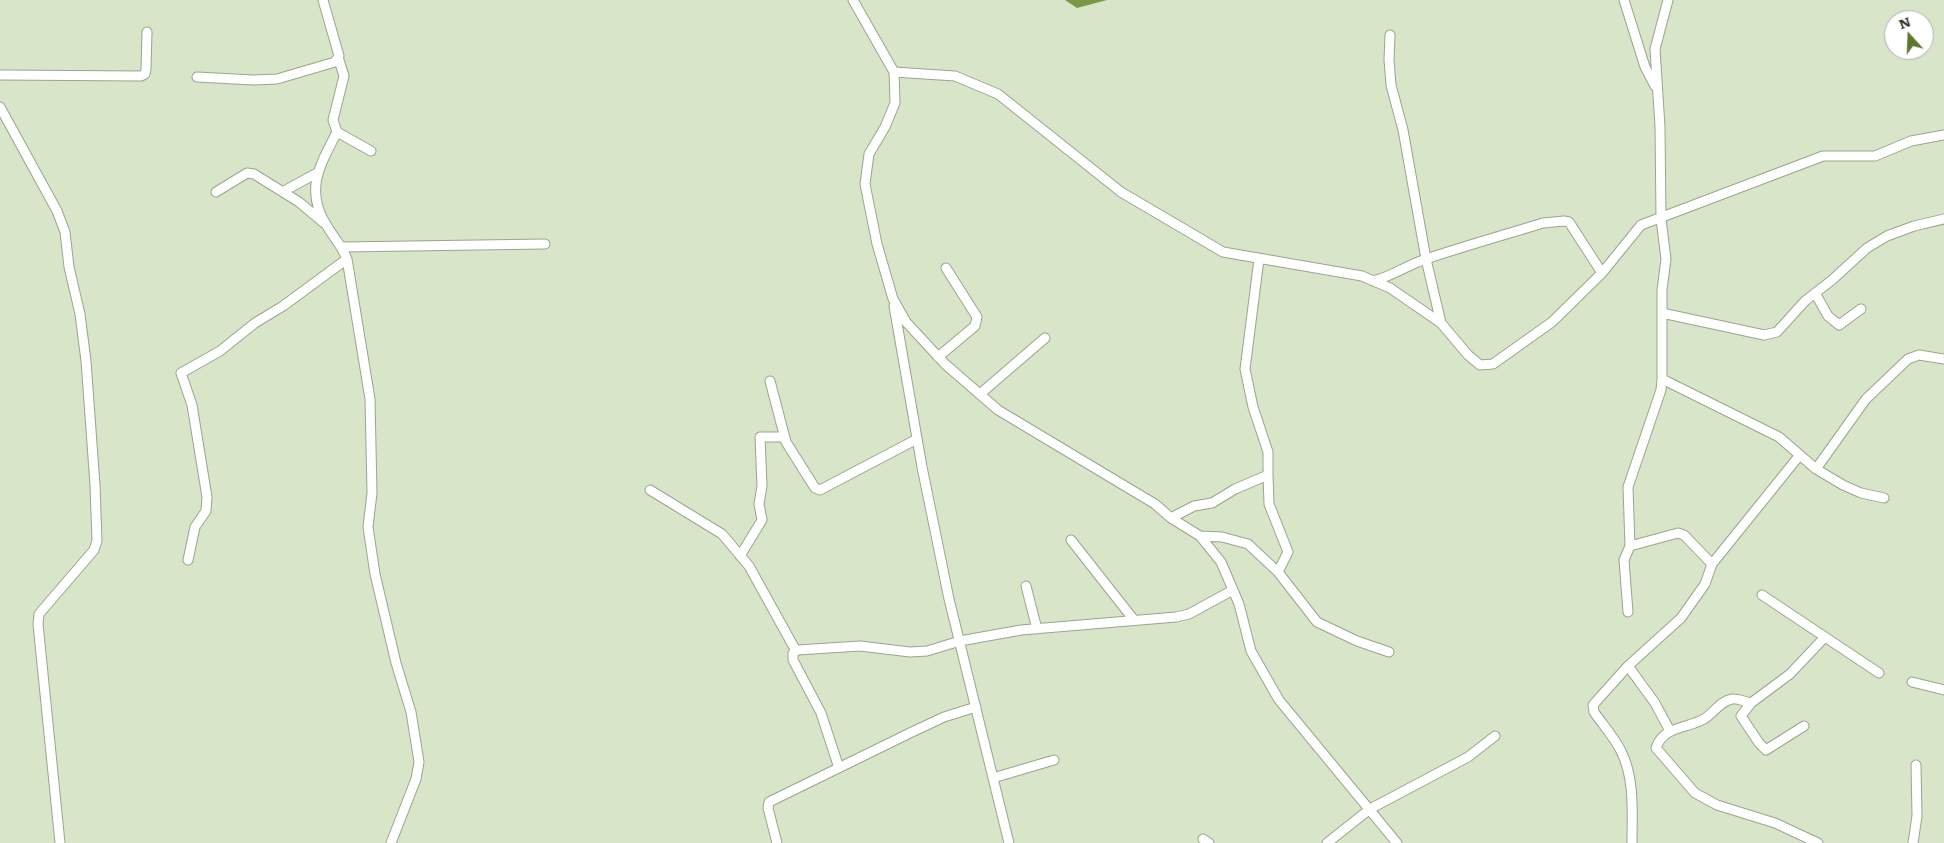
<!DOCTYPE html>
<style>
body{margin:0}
#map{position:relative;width:1944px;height:843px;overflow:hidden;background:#d9e5c9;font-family:Literata,serif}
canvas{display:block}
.north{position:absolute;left:1884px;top:10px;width:50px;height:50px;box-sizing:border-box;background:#fff;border:1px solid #adafab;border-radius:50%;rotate:340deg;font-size:14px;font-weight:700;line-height:20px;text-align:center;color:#33382d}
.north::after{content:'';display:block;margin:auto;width:18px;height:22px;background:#5d782c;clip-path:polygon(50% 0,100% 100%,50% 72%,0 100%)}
</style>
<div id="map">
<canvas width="1944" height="843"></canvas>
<div class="north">N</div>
</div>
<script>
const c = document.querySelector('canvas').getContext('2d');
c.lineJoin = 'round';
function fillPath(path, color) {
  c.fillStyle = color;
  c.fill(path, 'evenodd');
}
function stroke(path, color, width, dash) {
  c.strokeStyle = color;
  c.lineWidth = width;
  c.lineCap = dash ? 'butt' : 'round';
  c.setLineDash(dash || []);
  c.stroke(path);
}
fillPath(new Path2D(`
 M1065,0h42l-30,8z`), '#7a9945');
const street = new Path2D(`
 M853,0l41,72 1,31 -10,24 -16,27 -4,30 12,60 16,55 13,23 39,42 53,46 157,94 16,14 29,18 21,26 18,42 12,47 28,49 118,143
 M1624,0l21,67 10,19
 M1390,35l-1,25 2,25 12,45 23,129 15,64
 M339,60l5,16 -11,44 4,12c-17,33 -33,59 -10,94 7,12 15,20 20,33l23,140 2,94 -4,34 7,47 21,89 15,49 8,50 -3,17 -25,64
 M894,72l61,4 43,18 123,98 102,60 139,24 28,12 51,35 27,32 12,10 13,-1 59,-42 50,-49 39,-48 182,-69h52l36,-15 33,-6
 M0,75l141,1 4,-2 1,-5 1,-37
 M197,77l56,3 24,-1 58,-17 4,-6 -16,-56
 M0,107l57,104 8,21 4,35 11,47 6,47 9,124 2,56 -3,9 -55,64 -1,10 22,219
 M337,132l34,19
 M284,191l33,-18
 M216,192l31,-19 7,1 45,28 25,21
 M343,247l202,-3
 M1373,281c18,-4 34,-16 53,-22 39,-13 78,-24 117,-36l21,-2 5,1 33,51
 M1815,293l13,23 11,9 22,-16
 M894,306l28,161 27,132 60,244
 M1662,313l102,22 13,-3 28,-31 27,-21 35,-32 20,-12 27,-10 30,-7
 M938,357l37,-31 2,-9 -31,-49
 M1662,379l117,58 37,32 27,16 18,8 23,5
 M770,381l16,61 29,46 5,2 97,-51
 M980,394l65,-56
 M1816,469l50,-70 42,-40 11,-4 25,4
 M1268,475l1,29 19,48 -10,20
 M650,490l72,44 27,32 47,85
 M1171,518l23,-12 18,-3 23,-14 33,-14v-23l-15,-45 -8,-38 14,-110
 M1200,536l22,1 26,7 30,28 39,50 40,19 32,11
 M1071,540l63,80
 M1630,546l48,-13 6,2 28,29 -7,20 -24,34 -53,48 27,37 15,28
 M740,556l22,-36 -3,-16 3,-18 -2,-49h25
 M188,560l7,-33 11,-16 1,-14 -15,-92 -11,-32 39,-22 35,-28 28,-17 64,-47
 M1712,564l87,-108
 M1026,586l11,43
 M1762,595l117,78
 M1628,612l-4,-52 6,-14 -2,-59 33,-97 1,-11v-89l4,-31 -5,-40 -1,-92 -5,-78 13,-49
 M1628,666l-35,39 1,7c9,13 20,25 27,39 14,28 11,61 11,92
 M1912,682l32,8
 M1751,703l-10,13 18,27 7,7 38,-24
 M839,768l-18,-55 -28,-53v-7l5,-3 62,-4 50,6 17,-1 33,-10 61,-11 155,-13 13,-3 44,-24
 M993,778l61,-18
 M1203,839l6,4
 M777,843l-9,-35 1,-6 143,-70 32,-15 32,-10
 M1327,843l43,-34 98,-52 27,-21
 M1818,843l-43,-20 -58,-18 -22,-12 -39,-45c7,-22 30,-19 48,-29 10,-6 16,-18 28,-20 6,-1 13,3 19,4l39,-29 34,-36
 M1913,843l4,-27 -1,-51`);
stroke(street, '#9aa58c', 11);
stroke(street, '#fff', 9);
</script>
